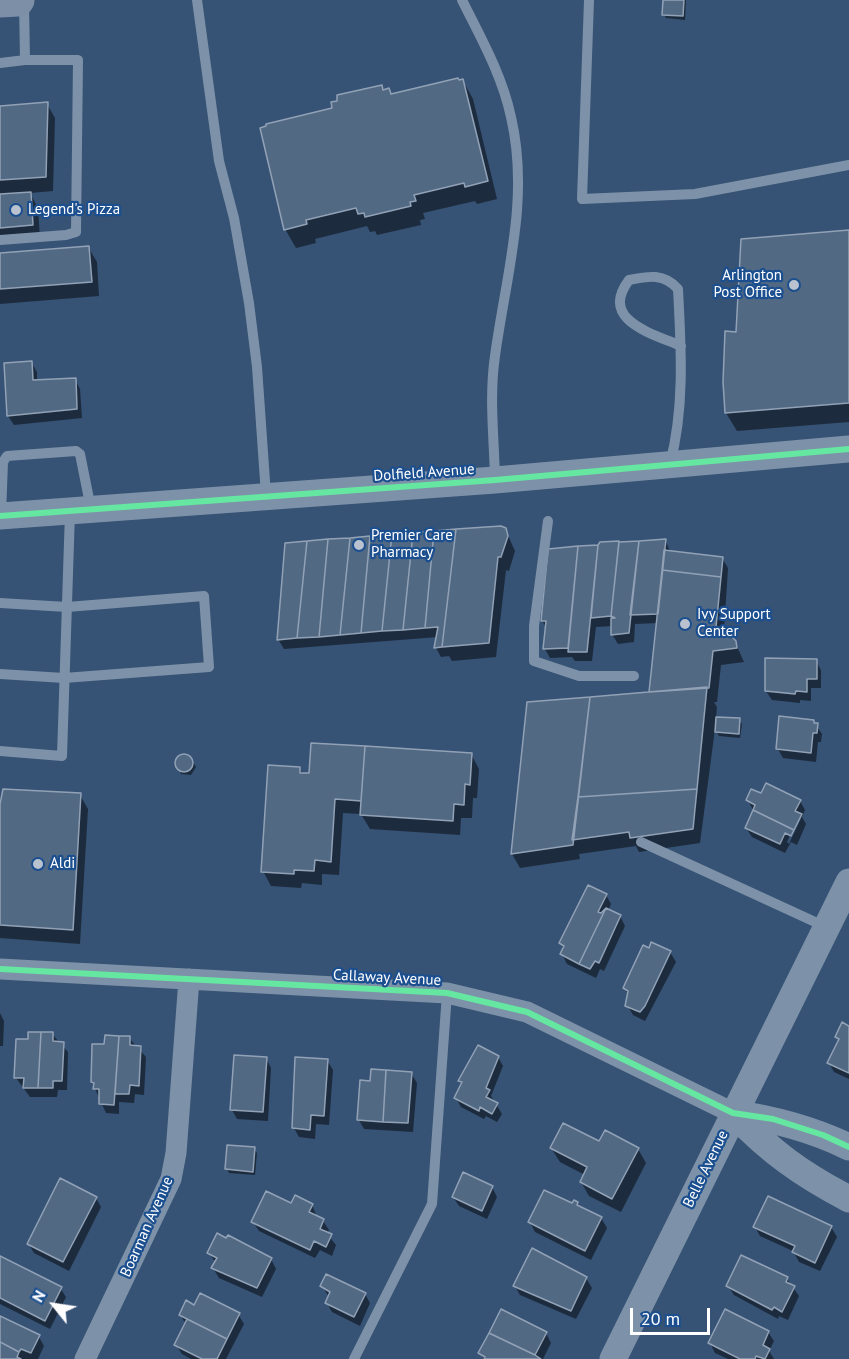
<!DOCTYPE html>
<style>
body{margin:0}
#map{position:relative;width:849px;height:1359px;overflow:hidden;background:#365274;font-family:"PT Sans",sans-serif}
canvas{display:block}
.north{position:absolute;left:24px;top:1275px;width:60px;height:60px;-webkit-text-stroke:4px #1b4f8f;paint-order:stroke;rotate:300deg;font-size:16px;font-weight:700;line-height:24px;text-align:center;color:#fff}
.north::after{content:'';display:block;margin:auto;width:21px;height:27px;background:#fff;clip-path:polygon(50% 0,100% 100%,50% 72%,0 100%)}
.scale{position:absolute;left:630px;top:1308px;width:80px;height:27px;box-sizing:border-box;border:3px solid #fff;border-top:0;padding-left:8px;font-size:18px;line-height:21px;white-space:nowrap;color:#fff;-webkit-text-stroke:4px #1b4f8f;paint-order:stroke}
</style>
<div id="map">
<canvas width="849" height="1359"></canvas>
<div class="north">N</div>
<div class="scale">20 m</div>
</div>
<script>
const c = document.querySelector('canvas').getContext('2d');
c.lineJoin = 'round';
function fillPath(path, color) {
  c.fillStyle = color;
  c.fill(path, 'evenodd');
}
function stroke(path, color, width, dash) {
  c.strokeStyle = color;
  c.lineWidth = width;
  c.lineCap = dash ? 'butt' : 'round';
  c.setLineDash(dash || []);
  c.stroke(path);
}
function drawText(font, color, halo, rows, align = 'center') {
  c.font = font + ' "PT Sans",sans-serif';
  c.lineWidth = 4.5;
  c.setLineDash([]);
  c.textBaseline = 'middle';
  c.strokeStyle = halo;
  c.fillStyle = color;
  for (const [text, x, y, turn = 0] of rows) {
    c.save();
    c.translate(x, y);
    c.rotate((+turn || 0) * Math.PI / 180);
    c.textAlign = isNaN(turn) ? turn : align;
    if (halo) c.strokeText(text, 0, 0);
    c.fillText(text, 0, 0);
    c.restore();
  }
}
fillPath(new Path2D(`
 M665,0h21l-1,20 -19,-2 -2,-4z
 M463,81l10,18 24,100 -20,5 -2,-3 -52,12 2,6 -5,1 1,5 -44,10 -2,-4 -5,1 -3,-6 -52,13 1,4 -20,5 -11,-19 49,-120 47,-23 10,10z
 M47,104l8,14 -2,73 -23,2 8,15 2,31 -40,3v-135z
 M849,231v191l-112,9 -11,-18 12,-79z
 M88,247l9,15 2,34 -99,8v-50z
 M31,362l6,10v9l38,-2 5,10 2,29 -68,7 -6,-9z
 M506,531l9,20 -6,20 -3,-1 -10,87 -44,4 -3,-5 -8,1 -5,-9 2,-11 -154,12 -6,-10z
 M666,541l4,11 52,6 6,10 -4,63 11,11 9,20 -23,3 -4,37h-3l3,5 -1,11 23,2 3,4 -2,14 -21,-2 -4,-7 -15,114 -61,9 -3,-6 -57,8 1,5 -60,9 -8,-14 139,-161 7,-70 -23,1 -1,18 -16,2 -6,-10 1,-8 -17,1 -4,34h-17l-3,-4 -22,1 -5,-9 1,-21 -4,-8 7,-70 50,-4 1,-3z
 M816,661l5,9v18h-10v13l-11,-1v3l-28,-3 -6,-9z
 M813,721l9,13 -1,8h-3l-2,20 -33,-4 -5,-9z
 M313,744l158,10 8,15 -2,29h-4l-1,20h-11l-1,17 -90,-6 -9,-15 -18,-1 -4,62 -17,-1v11l-20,-2 -1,5 -30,-2 -8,-15 36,-103 4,6 8,1z
 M178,757l11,1 4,4 3,5 -5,8 -10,-1 -6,-14z
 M80,795l8,14 -8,135 -80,-6v-133z
 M762,795l38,6 5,9 -3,7 4,7 -9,21 -6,-3 -6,11 -33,-16 -6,-9 7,-18 -5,-10zM799,816l2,2 -12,26 -2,-2z
 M606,895l5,9 -3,7 12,5 5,10 -21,45 -4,-2 -4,9 -29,-14 -5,-10 2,-4 -3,-7z
 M649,950l21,2 6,10 -31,59 -12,-6 -6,-10 2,-9 -5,-8z
 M0,1013l4,8 -1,25h-3z
 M849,1027v52l-15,-7 -5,-9 10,-22 -2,-4z
 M52,1034l16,18 -1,38h-9l-1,7h-27l-14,-19 13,-37z
 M106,1037l23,1 17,19 -2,38 -9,-1 -1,9 -15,-1v12l-13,-1 -14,-31z
 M498,1057l5,9 -12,30 11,18 -5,8 -11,-6 -2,3 -23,-12 -5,-9 6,-13 -2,-4z
 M266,1058l5,10 -3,53 -31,-2 -5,-9z
 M296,1058l31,2 6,10 -4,55 -13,-1 -1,15 -16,-2 -5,-9z
 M411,1073l6,10 -4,49 -49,-3 -5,-9 12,-37z
 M598,1143l40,6 8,14 -25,49 -32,-16 -8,-14 4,-7 -25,-13 -9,-14z
 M254,1149l3,4 -2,22 -26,-2 -2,-4z
 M492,1187l5,10 -10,22 -28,-13 -6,-9z
 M295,1197l17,8 5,12 6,4 6,9 -2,4 9,11 -4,11 -12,-6 -5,8 -56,-27 -6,-9 39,-17z
 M96,1198l5,9 -32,64 -35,-18 -6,-10z
 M577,1203l3,5 21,10 6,10 -16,32 -56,-28 -5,-10z
 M755,1227h76l6,10 -17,34 -21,-9 -6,-11 -33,-15z
 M209,1253l62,6 5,10 -14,28 -43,-19 -6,-10 3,-5z
 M0,1258l60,30 6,9 -16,32 -50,-25z
 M586,1278l6,10 -16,31 -56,-24 -5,-9z
 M787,1279l12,17 -11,24 -9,-4 -1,3 -44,-24 -6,-9z
 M322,1286l43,8 5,9 -10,23 -28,-14 -5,-9 2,-6z
 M195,1307l43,7 6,10 -18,35h-35l-9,-5 -6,-9 10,-21 -6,-9z
 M0,1317l39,20 5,9 -6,13h-38z
 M768,1332l6,9 -5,10 5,8h-46l-13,-6 -5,-10z
 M546,1333l5,10 -8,16h-59l-4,-6z`), '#0007');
const building = new Path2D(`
 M663,0h21l-1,16 -21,-1z
 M458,78l1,2 4,-1 25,102 -23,6 -1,-4 -50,12 2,6 -6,1 1,4 -46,11 -1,-4 -6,1 -2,-6 -50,12 1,4 -23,6 -24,-102 6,-2v-2l66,-16 -1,-6 6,-1v-6l45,-10 1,5 6,-2 2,6z
 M48,102l-2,75 -46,3v-74z
 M31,192l2,33 -33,3v-34z
 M849,230v173l-124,10 -2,-31 2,-51 11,1 5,-93z
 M89,246l3,36 -92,7v-36z
 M32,361l1,19 43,-2 1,31 -70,7 -3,-53z
 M501,526l5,2 2,8 -7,21h-3l-9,86 -47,4 14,-118z
 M456,529l-14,118 -8,1 4,-21 -13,1 9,-97z
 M434,531l-9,97 -22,2 10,-97z
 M413,533l-10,97 -21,1 10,-97z
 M392,534l-10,97 -21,2 9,-97z
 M370,536l-9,97 -21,2 10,-97z
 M350,538l-10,97 -21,2 9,-98z
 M328,539l-9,98 -22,1 10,-97z
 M666,539l-8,75 -28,1 9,-74z
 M307,541l-10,97 -20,2 8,-97z
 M619,541l-8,75 -20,2 7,-73 2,-3z
 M639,541l-10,92 -18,2v-17h4l-4,-2 8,-74z
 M598,545l-11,107h-19l10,-106z
 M578,546l-10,102 -25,1 3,-28h-5l7,-72z
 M664,550l59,7 -2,20 -59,-7z
 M662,570l59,7 -5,50h7l13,14 1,7 -24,3 -4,37 -60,4z
 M765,658l52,1v20h-10v13l-11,-1 -1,3 -30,-3z
 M707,687l-10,102 -119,8 12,-100z
 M590,697l-17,148 -62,9 16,-152z
 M779,716l35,4v3h4l-1,10h-4l-2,20 -35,-4z
 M716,717l24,1 -1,16 -24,-2z
 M311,743l54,3 -4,55 -26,-2 -4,63 -16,-2 -1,11 -20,-1v4l-33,-2 7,-107 32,2v6h9z
 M365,746l107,7 -2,32 -5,-1 -1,21 -10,-1 -1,17 -93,-6z
 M175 763a9 9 0 1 1 18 0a9 9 0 1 1-18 0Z
 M766,783l35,17 -6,11 7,3 -8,16 -41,-20 2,-5 -9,-5 5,-11 10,4z
 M3,789l78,4 -8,137 -73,-5v-121z
 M697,789l-4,40 -63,9 -1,-6 -57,8 6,-43z
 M753,810l41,20 -3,6 -6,-3 -5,11 -35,-16z
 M588,885l19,9 -9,18 3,1 5,-5 -27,56 -19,-10 4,-8 -5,-3z
 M606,908l15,7 -22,48 -4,-2 -5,8 -11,-5z
 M651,942l20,9 -26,55 -5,6 -15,-6 3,-15 -5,-3 20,-43 6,3z
 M842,1022l7,4v47l-22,-10 12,-24 -4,-2z
 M28,1032h13l-3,56h-15l1,-10h-10l2,-39h12z
 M41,1032h12v9l11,1 -2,39h-9v7h-15z
 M105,1035l14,1 -5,69 -15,-1v-15h-6l1,-6 -3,-1 1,-38h12z
 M119,1036h11v9l11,1 -2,40 -9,-1 -1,9h-14z
 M478,1045l21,11 -13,32 4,2 -4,7 12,6 -6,11 -12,-7 -1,4 -25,-13 8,-16 -4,-1z
 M234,1055l33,2 -4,55 -33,-2z
 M295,1057l33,2 -4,57 -13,-1 -1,15 -18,-2z
 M371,1069l15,1 -3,52 -26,-2 3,-40 10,1z
 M386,1070l26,2 -4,51 -25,-1z
 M563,1123l36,18 6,-11 34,18 -27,51 -32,-17 7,-15 -37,-19z
 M227,1145l28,2 -2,25 -28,-3z
 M463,1172l30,14 -11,25 -30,-14z
 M60,1178l37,19 -34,65 -36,-18z
 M544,1190l28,13 2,-3 4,2 -1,3 25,12 -17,34 -57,-29z
 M266,1191l25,12 4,-8 18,9 -4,8 15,7 -4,10 12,5 -6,13 -12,-6 -4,9 -59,-28z
 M768,1196l64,30 -17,37 -23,-11 3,-6 -42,-19z
 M217,1233l9,5 2,-3 44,23 -15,30 -46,-20 6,-10 -10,-5z
 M532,1248l55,29 -16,34 -58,-25z
 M741,1255l47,22 -2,5 9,4 -13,26 -8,-5 -2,3 -46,-24z
 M0,1256l62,31 -17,34 -45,-23z
 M326,1274l40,19 -12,24 -29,-14 5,-11 -10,-6z
 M200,1293l40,20 -13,26 -48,-24 7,-15 8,5z
 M501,1309l46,23 -12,23 -46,-22z
 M725,1309l44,22 -6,14 7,4 -5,10 -9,-3 -1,3h-15l-32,-16z
 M0,1316l40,19 -9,18 -10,-4 -2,3 -19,-10z
 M187,1319l40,20 -10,20h-15l-28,-14z
 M489,1333l46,22 6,4h-57l1,-2 -7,-4z
 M0,1342l19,10 -2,5 4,2h-21z`);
fillPath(building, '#526984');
stroke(building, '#92a2b6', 1.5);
stroke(new Path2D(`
 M197,0l22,161 15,57 15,85 8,64 9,128
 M462,0c19,38 40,75 49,117 19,82 -5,158 -16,239 -6,40 -1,82 0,122
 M589,0l-7,199 113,-5 154,-29
 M0,63l25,-3
 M0,240l66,-5 10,-3 2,-172h-53l-1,-58
 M670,464c15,-57 11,-117 8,-175 -14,-16 -29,-13 -49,-9 -30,40 22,53 52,66
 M1,515l2,-53 4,-6 69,-5 4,3 11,55
 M548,521l-14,105v35l45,15h55
 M0,603l67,4 137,-11 5,71 -145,11 -64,-4
 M0,751l62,5 8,-244
 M641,842l185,85
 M354,1359l78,-155 15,-211`), '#7d92a8', 10);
stroke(new Path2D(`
 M0,969l447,24 80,19 206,101
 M85,1359l86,-180 5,-26 13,-174`), '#7d92a8', 21);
stroke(new Path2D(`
 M0,516l495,-36 354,-31
 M733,1113c38,39 68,61 116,86
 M733,1113c41,6 79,16 116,34
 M613,1359l236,-477`), '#7d92a8', 27);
stroke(new Path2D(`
 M0,1l18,-1`), '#7d8ea7', 33);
stroke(new Path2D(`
 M0,516l495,-36 354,-31
 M0,969l447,24 80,19 206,101 40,6 50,16 26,12`), '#66e7a1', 6);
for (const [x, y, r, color] of [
 [16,210,6,"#b9c2ce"],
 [794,285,6,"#b9c2ce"],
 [359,545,6,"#b9c2ce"],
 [685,624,6,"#b9c2ce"],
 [38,864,6,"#b9c2ce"]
]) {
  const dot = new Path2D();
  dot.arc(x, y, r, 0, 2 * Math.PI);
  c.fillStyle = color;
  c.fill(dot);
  stroke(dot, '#1b4f8f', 2);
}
drawText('15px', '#fff', '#1b4f8f', [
 ["Legend's Pizza",28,210],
 ["Arlington",782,276,"right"],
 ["Post Office",782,293,"right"],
 ["Premier Care",371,536],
 ["Pharmacy",371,553],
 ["Ivy Support",697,615],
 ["Center",697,632],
 ["Aldi",50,864]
], 'left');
drawText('15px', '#fff', '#1b4f8f', [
 ["Dolfield Avenue",424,473,-4],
 ["Callaway Avenue",387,978,3],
 ["Belle Avenue",706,1169,-64],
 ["Boarman Avenue",147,1227,-66]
]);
</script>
